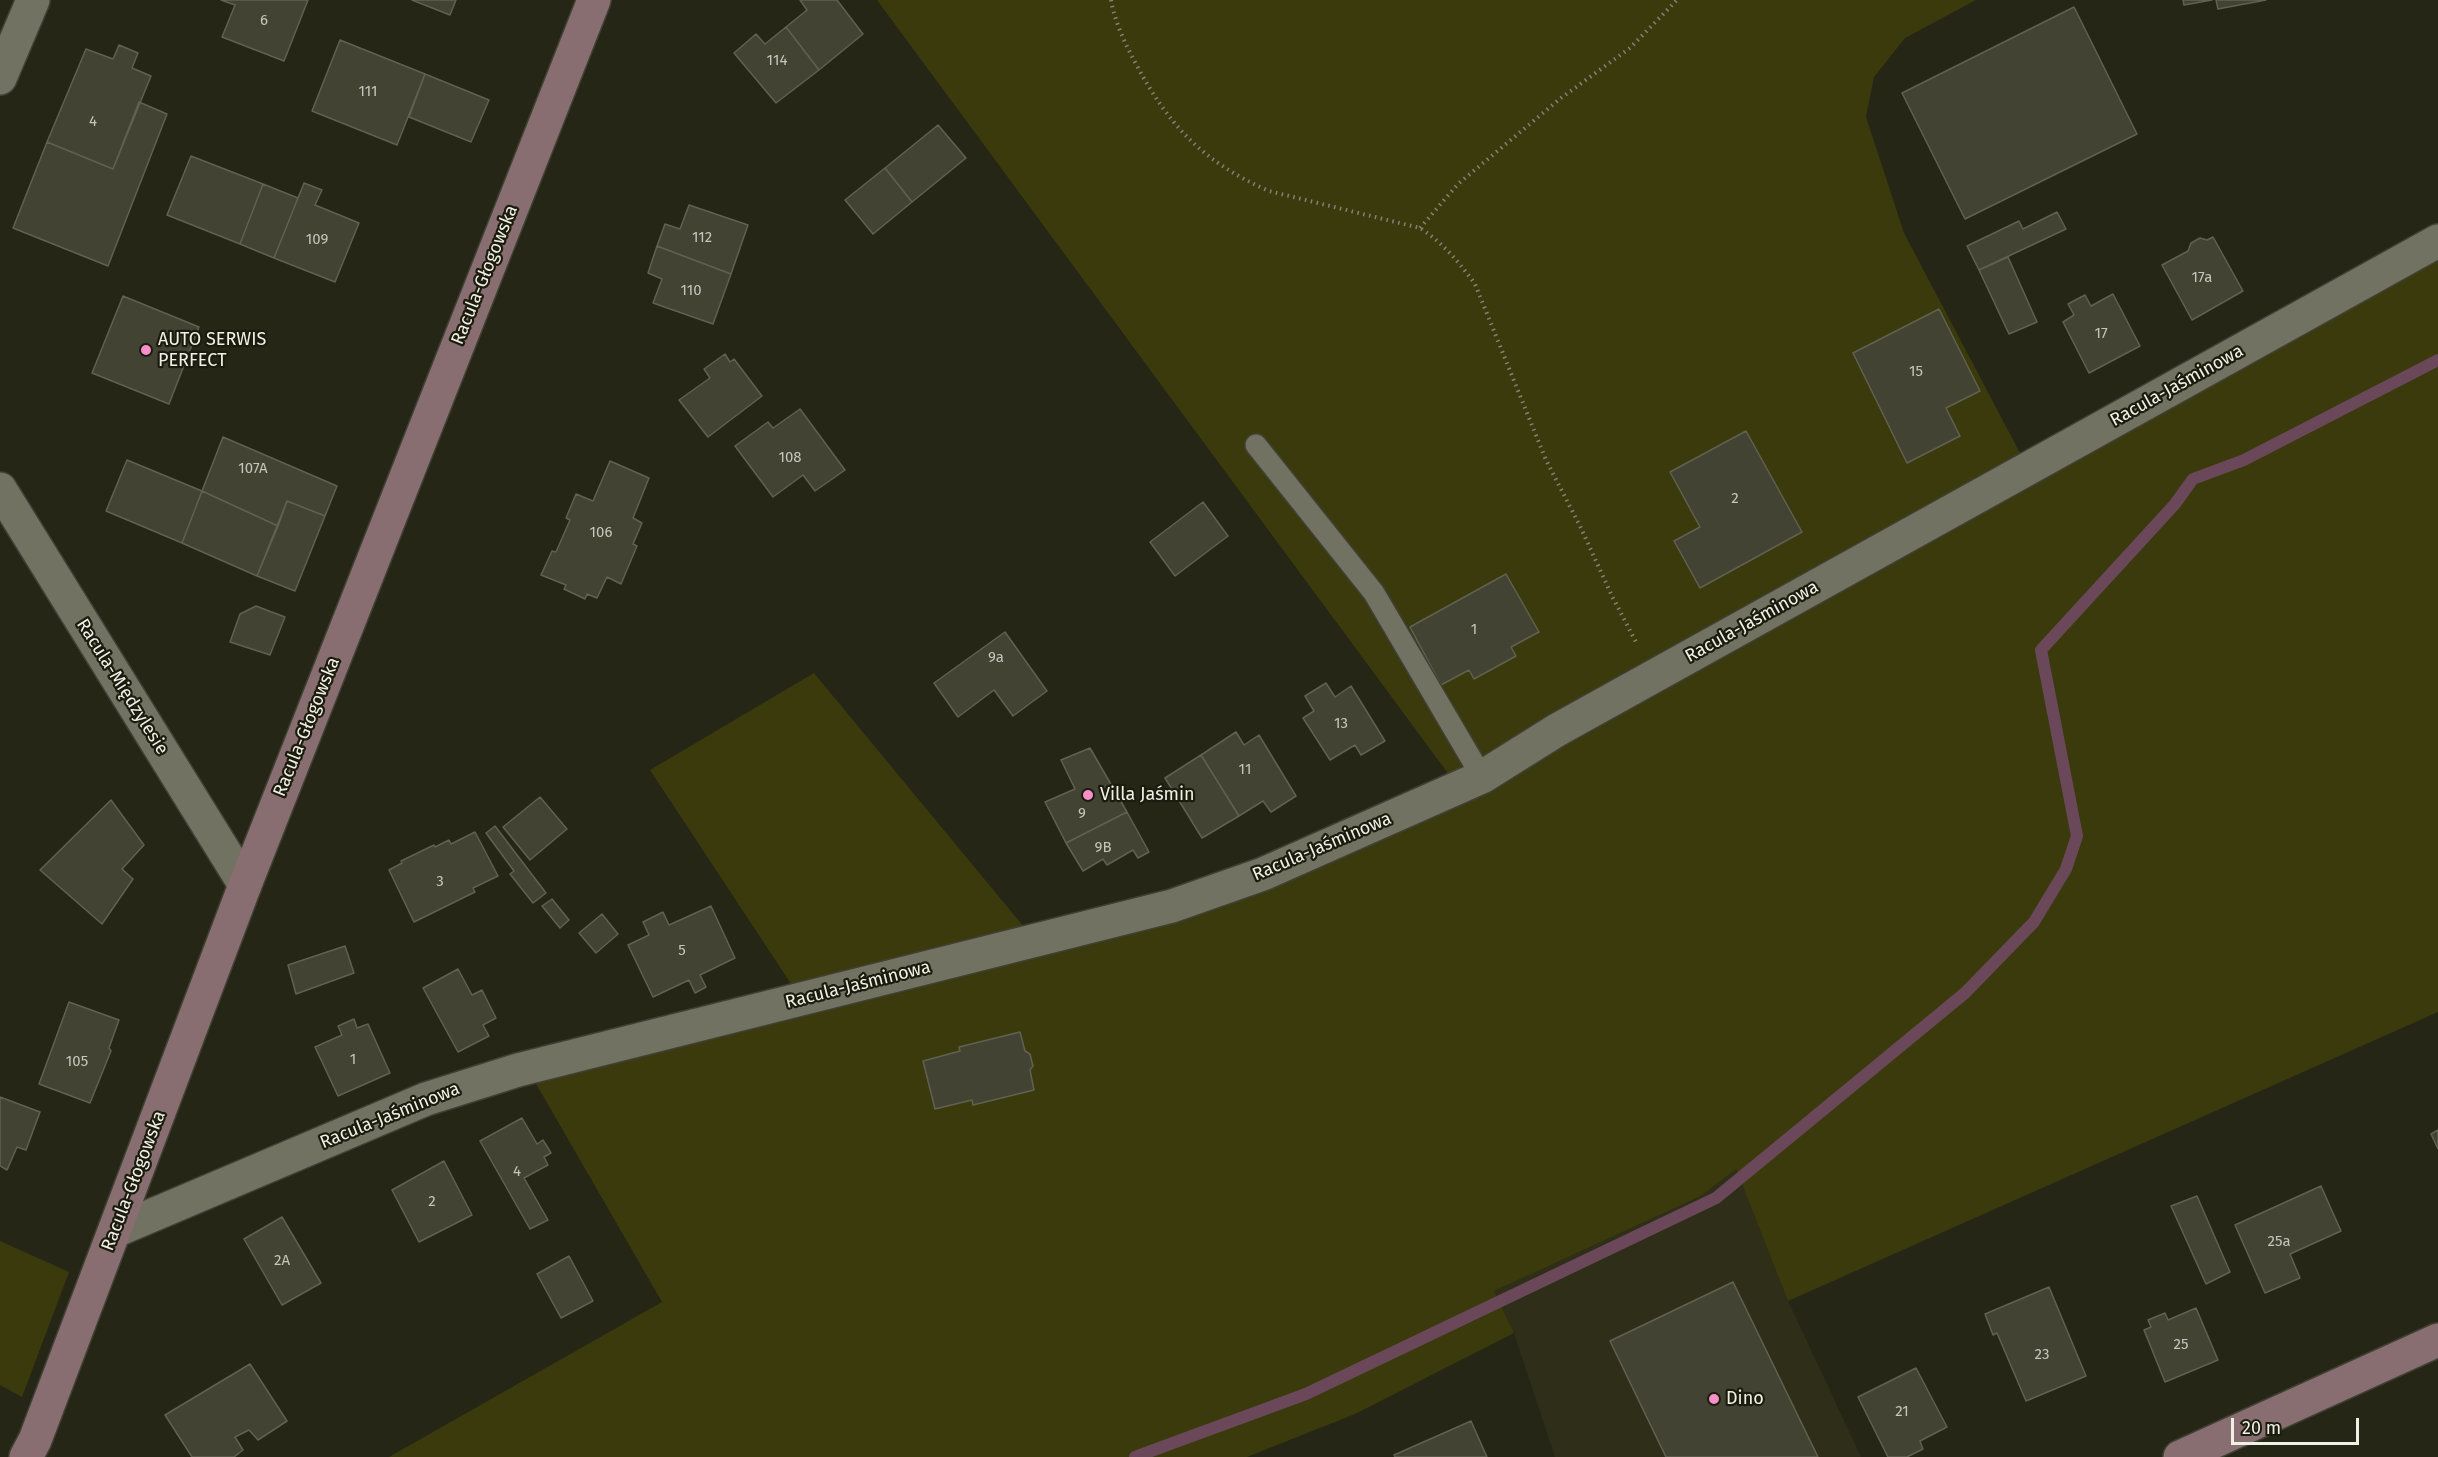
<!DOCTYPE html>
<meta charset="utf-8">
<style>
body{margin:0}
#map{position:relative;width:2438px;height:1457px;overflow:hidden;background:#262617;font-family:"Fira Sans",sans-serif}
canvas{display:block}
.scale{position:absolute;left:2231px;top:1418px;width:128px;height:27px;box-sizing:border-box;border:3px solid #f0f0e6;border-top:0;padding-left:8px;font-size:18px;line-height:21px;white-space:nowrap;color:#f0f0e6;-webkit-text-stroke:4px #1c1c0e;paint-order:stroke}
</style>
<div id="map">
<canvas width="2438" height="1457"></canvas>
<div class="scale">20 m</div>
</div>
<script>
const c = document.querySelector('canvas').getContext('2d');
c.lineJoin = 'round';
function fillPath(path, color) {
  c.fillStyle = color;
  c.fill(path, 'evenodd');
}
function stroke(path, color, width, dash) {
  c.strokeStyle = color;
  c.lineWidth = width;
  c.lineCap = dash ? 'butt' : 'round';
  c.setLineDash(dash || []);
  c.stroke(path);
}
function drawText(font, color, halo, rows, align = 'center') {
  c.font = font + ' "Fira Sans",sans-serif';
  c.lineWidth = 4.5;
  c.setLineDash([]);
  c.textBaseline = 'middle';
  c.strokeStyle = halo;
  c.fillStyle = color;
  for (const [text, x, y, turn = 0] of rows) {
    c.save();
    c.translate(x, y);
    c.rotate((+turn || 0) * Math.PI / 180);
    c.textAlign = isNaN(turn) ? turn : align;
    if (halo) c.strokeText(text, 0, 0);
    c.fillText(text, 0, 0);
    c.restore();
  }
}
fillPath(new Path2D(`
 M1736,1169l52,132 73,156h-306l-41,-124 -20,-42 207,-95z`), '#2f2f19');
fillPath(new Path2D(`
 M877,0h1099l-71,38 -31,39 -8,40 38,116 126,239 408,-225v765l-650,289 -52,-132 -35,27 -207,95 20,42 -159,81 -108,43h-858l273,-155 -131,-227 270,-76 -151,-229 164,-97 224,271 426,-149z
 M0,1241l69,31 -47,125 -22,-12z`), '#3b3a0d');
stroke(new Path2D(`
 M1135,1457l171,-63 410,-196 249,-205 69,-71 32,-53 11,-33 -36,-186 134,-146 18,-25 51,-19 194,-100`), '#6a485a', 12);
const building = new Path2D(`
 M221,0h87l-24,61 -62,-24 13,-32z
 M412,0h44l-6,15z
 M800,0h37l26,34 -44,36 -33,-43 21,-17z
 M2183,0h29l-28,5z
 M2216,0h50l-48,9z
 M2074,7l63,127 -172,85 -63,-126z
 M786,27l33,43 -43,33 -42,-50 22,-19 9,10z
 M340,40l85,34 -28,71 -85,-34z
 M119,45l19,8 -6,15 19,8 -38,93 -66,-27 39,-93 27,10z
 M425,74l64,26 -18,42 -62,-25z
 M139,102l28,12 -59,152 -95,-38 34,-86 66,27z
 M938,125l28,33 -54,44 -27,-34z
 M191,156l72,28 -23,60 -73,-29z
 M885,168l27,34 -39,32 -28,-34z
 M304,183l18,7 -7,15 44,18 -24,59 -61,-24z
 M263,184l35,14 -24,60 -34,-14z
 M689,205l59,20 -17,49 -74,-28 8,-22 15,5z
 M2057,212l9,17 -87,41 -12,-24 52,-25 4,8z
 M2213,237l30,54 -51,29 -30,-55 26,-14 3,-8 9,-5 7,2z
 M657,246l74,28 -18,50 -60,-21 9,-24 -14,-6z
 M2008,257l29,65 -28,12 -30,-64z
 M2113,294l27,52 -51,27 -26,-51 11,-7 -6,-11 17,-9 6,11z
 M123,296l76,31 -30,77 -77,-31z
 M1939,309l41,82 -34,17 14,28 -53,27 -54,-110z
 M725,354l5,8 4,-3 28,37 -54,41 -29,-37 31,-22 -6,-9z
 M800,409l45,61 -30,21 -12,-16 -30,22 -38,-51 33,-24 5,6z
 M1746,431l56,101 -102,56 -26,-47 26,-14 -30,-55z
 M223,437l114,49 -12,30 -38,-15 -9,25 -76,-35z
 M127,460l75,31 -20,52 -76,-32z
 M610,461l39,17 -16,40 9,5 -9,21 4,2 -16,38 -14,-7 -10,21 -10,-4 -2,5 -21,-10 2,-4 -25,-10 11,-24 4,1 14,-32 -4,-2 10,-24 17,7z
 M202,491l76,35 -21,50 -75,-33z
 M287,501l38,15 -30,75 -38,-15z
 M1203,502l25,34 -53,40 -25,-34z
 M1506,574l33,58 -28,15 5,9 -42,23 -5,-9 -28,15 -31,-58z
 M256,606l29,11 -15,38 -40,-13 10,-28z
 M1005,632l42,59 -34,25 -19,-26 -36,27 -24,-34z
 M1326,683l9,14 16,-11 34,55 -24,14 -6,-10 -25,15 -27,-42 11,-7 -9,-15z
 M1236,732l8,13 15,-10 37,61 -25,16 -8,-11 -24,15 -38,-61z
 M1090,748l37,64 -61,31 -21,-41 30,-13 -14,-29z
 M1201,755l38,61 -37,22 -37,-60z
 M540,797l27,32 -37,31 -27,-33z
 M111,800l33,45 -22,24 11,10 -31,45 -62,-54z
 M1127,812l22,40 -11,6 -5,-8 -26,15 -4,-6 -20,12 -17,-28z
 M495,826l51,67 -13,10 -23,-29 4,-3 -28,-38z
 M475,832l23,44 -25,12 2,4 -61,30 -25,-52 13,-7 -1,-2 33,-16 1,2 14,-7 2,4z
 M552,899l17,21 -9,8 -18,-22z
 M711,906l24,52 -35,17 6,12 -11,6 -6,-13 -36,17 -25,-52 21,-10 -6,-13 20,-10 6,13z
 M602,914l16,20 -22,19 -17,-20z
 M345,946l9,27 -58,21 -8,-29z
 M458,969l14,26 10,-5 14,28 -13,7 6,11 -31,16 -35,-64z
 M69,1002l50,18 -10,28 2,3 -21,52 -51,-19z
 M354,1019l3,9 11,-4 22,49 -52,23 -23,-49 27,-12 -4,-9z
 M1020,1032l5,19 5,3 3,12 -3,4 4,20 -61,15 -1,-5 -37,9 -12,-48 37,-10 -1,-4z
 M0,1097l40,15 -14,38 -9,-3 -10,23 -7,-4z
 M522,1118l15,26 6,-4 8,13 -7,4 4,8 -24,13 24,42 -18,9 -50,-88z
 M2438,1130v19l-7,-15z
 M444,1161l28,54 -53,27 -27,-52z
 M2321,1186l20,45 -51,23 10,24 -35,15 -30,-68z
 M2197,1196l33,76 -24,12 -35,-78z
 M282,1217l39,66 -39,22 -38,-66z
 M569,1256l24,45 -32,17 -24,-44z
 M1733,1282l85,175h-152l-56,-116z
 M2049,1287l37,89 -60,25 -29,-68 -4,2 -8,-21z
 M2196,1308l22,52 -53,22 -21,-52 7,-3 -3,-7 17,-7 3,7z
 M250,1364l37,57 -29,19 -9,-10 -14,7 8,13 -9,7h-42l-27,-42z
 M1916,1368l31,59 -27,14 3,8 -16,8h-19l-30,-60z
 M1471,1421l16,36h-92l-1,-2z`);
fillPath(building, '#434333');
stroke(building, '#616151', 1.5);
const lane = new Path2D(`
 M1256,445l118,148 108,184`);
const street = new Path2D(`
 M0,78l33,-78
 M0,489l245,396
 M115,1231l311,-132 92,-29 654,-164 91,-32 219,-97 75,-47 881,-489`);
const secondary = new Path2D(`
 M26,1457l9,-17 210,-555 349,-885
 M2180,1457l258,-117`);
stroke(lane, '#404035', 24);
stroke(street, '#404035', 36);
stroke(secondary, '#404035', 36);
stroke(new Path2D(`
 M1111,0c4,22 14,44 25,64 33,62 67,98 133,127l151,37c23,15 39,34 55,56l71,176 34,66 32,70 25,48
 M1420,228l38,-44 103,-86 69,-50 47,-48`), '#828276', 4, [1.5, 4.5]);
stroke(lane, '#717261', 21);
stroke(street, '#717261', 33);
stroke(secondary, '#886e71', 33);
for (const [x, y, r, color] of [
 [146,350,6,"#f98fc9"],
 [1088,795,6,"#f98fc9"],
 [1714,1399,6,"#f98fc9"]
]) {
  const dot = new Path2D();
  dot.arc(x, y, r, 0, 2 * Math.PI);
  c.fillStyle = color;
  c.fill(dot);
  stroke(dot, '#1c1c0e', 2);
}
drawText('15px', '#c5c5b9', null, [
 ["6",264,21],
 ["114",777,61],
 ["111",368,92],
 ["4",93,122],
 ["112",702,238],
 ["109",317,240],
 ["17a",2202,278],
 ["110",691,291],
 ["17",2101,334],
 ["15",1916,372],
 ["108",790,458],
 ["107A",253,469],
 ["2",1735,499],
 ["106",601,533],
 ["1",1474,630],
 ["9a",996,658],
 ["13",1341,724],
 ["11",1245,770],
 ["9",1082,814],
 ["9B",1103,848],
 ["3",440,882],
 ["5",682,951],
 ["1",353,1060],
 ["105",77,1062],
 ["4",517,1172],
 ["2",432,1202],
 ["25a",2279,1242],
 ["2A",282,1261],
 ["25",2181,1345],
 ["23",2042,1355],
 ["21",1902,1412]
]);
drawText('18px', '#f0f0e6', '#1c1c0e', [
 ["Racula-Głogowska",485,275,-68],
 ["Racula-Jaśminowa",2177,386,-29],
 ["Racula-Jaśminowa",1752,622,-29],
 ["Racula-Międzylesie",122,687,58],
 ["Racula-Głogowska",307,727,-68],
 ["Racula-Jaśminowa",1322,847,-23],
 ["Racula-Jaśminowa",858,985,-14],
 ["Racula-Jaśminowa",390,1116,-22],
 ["Racula-Głogowska",134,1181,-69]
]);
drawText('18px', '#f0f0e6', '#1c1c0e', [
 ["AUTO SERWIS",158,340],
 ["PERFECT",158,361],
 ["Villa Jaśmin",1100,795],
 ["Dino",1726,1399]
], 'left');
</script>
